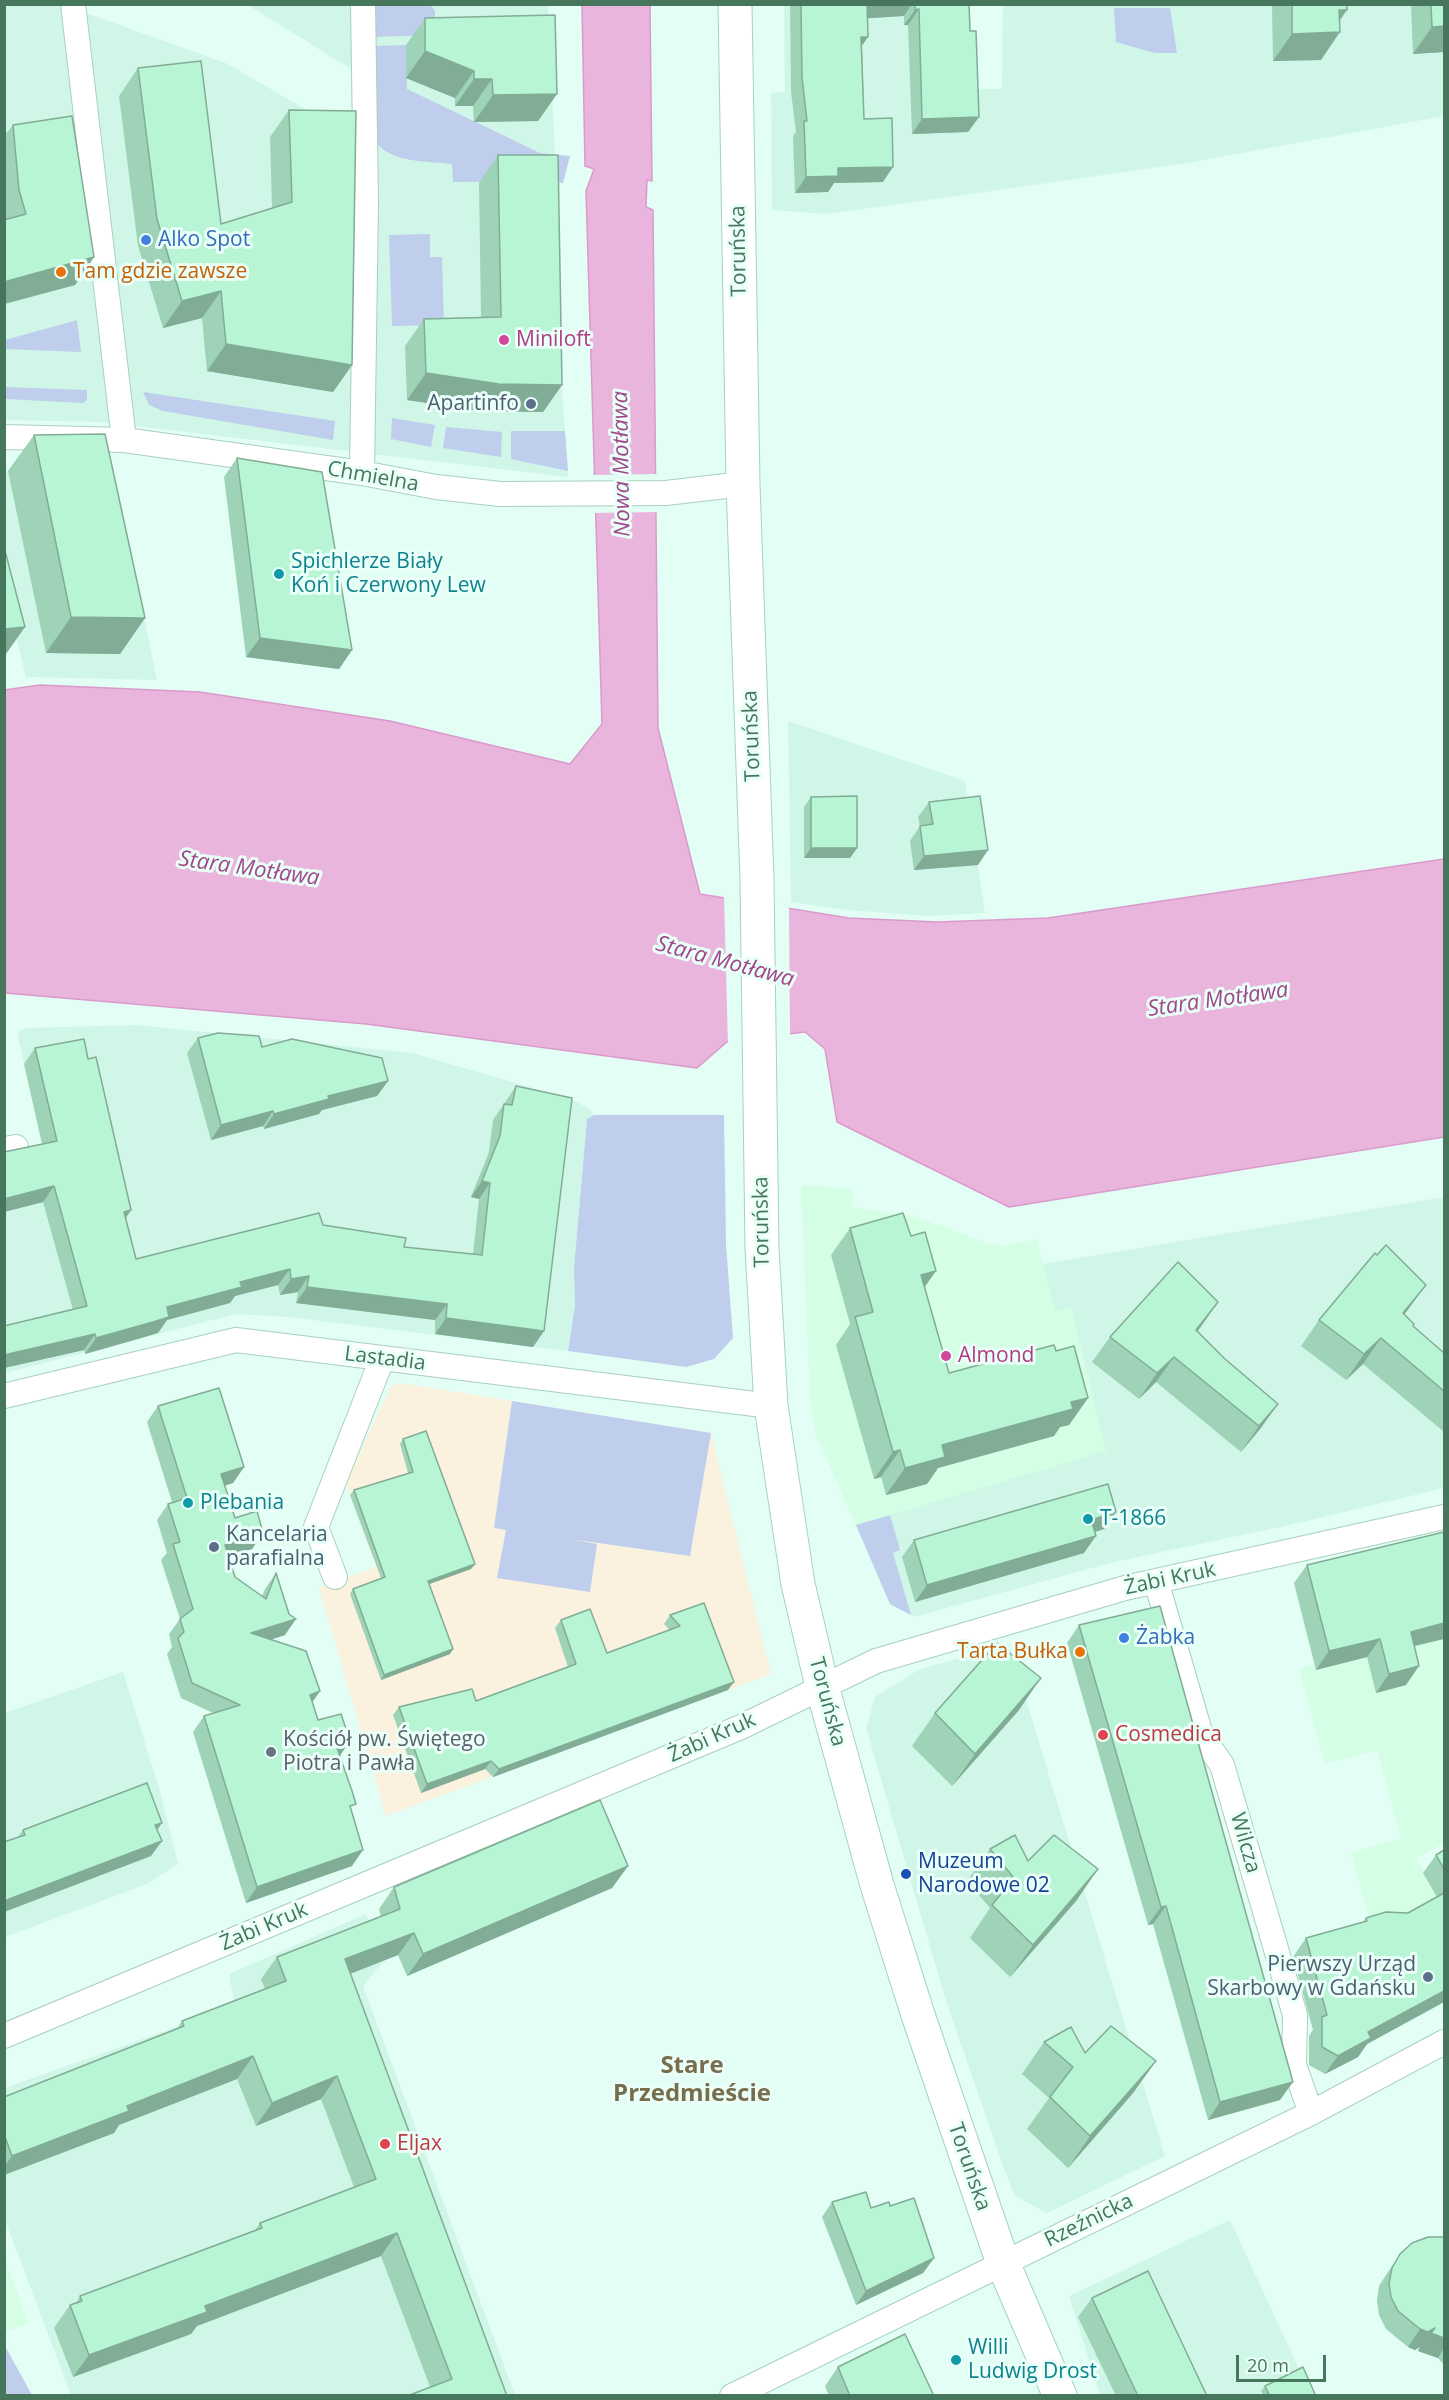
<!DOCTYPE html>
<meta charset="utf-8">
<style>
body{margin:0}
#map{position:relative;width:1449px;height:2400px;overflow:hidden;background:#e2fef5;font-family:"Open Sans",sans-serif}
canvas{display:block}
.frame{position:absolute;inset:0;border:6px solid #46775c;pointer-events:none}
.scale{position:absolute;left:1236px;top:2355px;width:90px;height:27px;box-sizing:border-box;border:3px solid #46775c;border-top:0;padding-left:8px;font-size:18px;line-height:21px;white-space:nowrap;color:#46775c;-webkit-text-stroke:4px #eafff8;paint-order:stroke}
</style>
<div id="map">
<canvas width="1449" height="2400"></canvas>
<div class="frame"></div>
<div class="scale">20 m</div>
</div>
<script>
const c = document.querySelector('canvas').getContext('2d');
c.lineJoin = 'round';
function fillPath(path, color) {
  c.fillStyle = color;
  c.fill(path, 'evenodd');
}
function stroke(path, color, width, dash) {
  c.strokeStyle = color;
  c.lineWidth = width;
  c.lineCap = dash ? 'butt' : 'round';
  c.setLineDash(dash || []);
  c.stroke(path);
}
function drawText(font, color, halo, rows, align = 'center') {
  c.font = font + ' "Open Sans",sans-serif';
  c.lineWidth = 6;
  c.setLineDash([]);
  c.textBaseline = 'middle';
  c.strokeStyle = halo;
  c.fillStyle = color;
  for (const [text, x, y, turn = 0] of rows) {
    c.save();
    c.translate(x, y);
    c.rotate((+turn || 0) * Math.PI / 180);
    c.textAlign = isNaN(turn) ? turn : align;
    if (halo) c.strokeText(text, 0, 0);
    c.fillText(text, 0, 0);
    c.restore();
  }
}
fillPath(new Path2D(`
 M5,5h59l164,59 89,52 231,65 20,296 -467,-55 -96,-2z
 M248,5h300l7,149 -15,-1 -176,-76z
 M784,5h105v12l15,-1v9h10l53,64h35l1,-84h441v111l-257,47 -223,32 -138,19 -54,-4 -1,-117 14,-1z
 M113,470l44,210 -131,-3 -21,-86 -1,-120z
 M788,721l177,60 20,132 -55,3 -83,-6 -56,-8z
 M137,1025l275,28 159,46 19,10 4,6 -7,4 -13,149 1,38 -7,45 -280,-34 -52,-3 -231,59 -1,-208 41,-11 -27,-117 2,-7 8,-2z
 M1444,1197v291l-150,36 -180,38 -200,55 -24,-13 -34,-79 214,-218 -15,5 -12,-48z
 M1009,1644l156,512 -118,57 -33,-18 -8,-21 -60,-173 -80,-273 9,-31 43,-27z
 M123,1672l36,116 19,76 -31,20 -142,53v-224z
 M366,1914l18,47 -21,25 152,409h-444l-66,-175v-132l230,-82 -6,-32z
 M1230,2220l81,175h-211l-31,-99z`), '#d0f6e8');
fillPath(new Path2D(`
 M801,1185l53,4 -3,18 62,9 77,28 14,2 33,-7 18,72 16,-4 35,144 -250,74 -40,-90 -6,-35z
 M1444,1547v296l-28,15 26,47 -69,26 -22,-78 50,-15 -24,-88 -52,14 -26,-95 15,-5 -20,-81z
 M5,2260l24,63 -24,9h-1z`), '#d5ffe5');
fillPath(new Path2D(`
 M401,1383l310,50 60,241 -385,142 -67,-228 57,-21 -30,-84 45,-97z`), '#faf2df');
fillPath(new Path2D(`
 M375,5h56l4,6v24l-62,2z
 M1114,8h56l7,45h-22l-39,-11z
 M406,45l1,44 133,64 30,3 -7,27 -15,-2 -95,1 -1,-18c-25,-3 -62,-1 -77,-23l-2,-95z
 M430,234v23h12l2,68 -52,1 -3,-91z
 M77,320l4,32 -76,-3v-9z
 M5,387l82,3v10l-4,3 -78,-4z
 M143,392l192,29 -2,19 -170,-29 -14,-6z
 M392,418l43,7 -4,22 -40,-8z
 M446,427l56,5 -1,25 -58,-9z
 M511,431h54l3,40 -57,-12z
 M594,1115h130l2,130 7,93 -19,21 -28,8 -118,-16 7,-45 -1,-38 13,-149z
 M512,1401l199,32 -21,123 -120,-17 27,5 -7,48 -93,-14 9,-48 -12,-2z
 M890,1515l10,35 -7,3 18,62 -21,-11 -34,-79z
 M5,2346l27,49h-27z`), '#bfceec');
const water = new Path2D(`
 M582,5h68l2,176 -5,-1 -1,27 7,3 5,518 42,166 149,24 88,4 111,-4 396,-59v278l-435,70 -172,-85 -12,-73 -20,-17 -77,9 -31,27 -331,-44 -361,-31 -1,-303 36,-5 160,7 190,29 180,43 32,-40 -16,-533 8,-22 -9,-3z`);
fillPath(water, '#e9b5dd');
stroke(water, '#db9acc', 1.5);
fillPath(new Path2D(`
 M658,474l1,38 -66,1 -1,-38z
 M724,895l65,10 1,132 -62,9z`), '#e2fef5');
const street = new Path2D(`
 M73,4l51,436
 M4,437l120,3 238,33 74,14 64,7 166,-1 77,-9
 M362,473l4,-271 -3,-198
 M4,1149l12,-2
 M4,1396l232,-56 535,66
 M335,1577l-19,-50 66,-168
 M1156,1581l45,154 21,30 52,177 21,73 -1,50 17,48
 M4,2036l737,-309 135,-66 249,-73 319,-71
 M732,2396l579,-283 133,-71`);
const secondary = new Path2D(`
 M735,4l8,480 14,396 5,368 9,158 27,178 24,102 55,199 41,130 85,248 57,133`);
stroke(street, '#a8d0bd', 26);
stroke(secondary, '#a4d3be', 35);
stroke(street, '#fff', 24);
stroke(secondary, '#fff', 33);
fillPath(new Path2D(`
 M790,4h179l1,27 9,86 -11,15 -56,2 -4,-109h-4v-9l-36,2v19l-6,9 2,73 19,63 -49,1 -6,9 -33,1 -2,-57 3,-4 -5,-40z
 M1272,4h75l-26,56 -48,1z
 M1411,4h33v48l-31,2z
 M425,18l132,76 -19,27 -64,1 -1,-16h-18v-8l-49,-20v-33z
 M138,68l83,156 51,-16 -2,-71 19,-27 63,255 -19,27 -126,-21 -5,-53 -39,10 -25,-82 -19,-150z
 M13,125l81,132 -19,28 -71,19v-168z
 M498,155l64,230 -19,27 -63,-1 -73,-11 -2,-54 19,-27 57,-2 -2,-134z
 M34,435l111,183 -25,36 -74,-1 -38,-182z
 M237,458l115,192 -13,19 -93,-12 -22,-180z
 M811,797l46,51 -7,10h-46v-51z
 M929,802l49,63 -64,5 -4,-29 10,-15 -2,-9z
 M198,1038l64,9 126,34 -11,15 -55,14 -3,4 -55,15 -1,-3 -52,14 -24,-87z
 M35,1048l53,11 43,151 -5,8 10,41 187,-34 81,22 69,7 6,-55 -8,-2 18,-45 4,-32 23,-34 28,245 -11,16 -98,-13v-14l-139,-17 2,-11 -18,3 -2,-10 -43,11 -5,7 -63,17 -9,13 -16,5 -57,16 -1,-4 -80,18v-42l69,-16 -30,-108 -39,10v-60l38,-8 -18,-80z
 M850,1228l75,59 24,86 107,-22 32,47 -19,27 -9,2 -6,9 -116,32 -11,16 -41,11 -5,-18 -7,2 -38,-134 14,-21 -19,-69z
 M1405,1314l8,12 31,27v77l-1,1 -80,-67 -17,16 -45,-34 18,-26z
 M1198,1331l27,28 53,45 -18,25 -19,23 -85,-70 -17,17 -47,-37 18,-25z
 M158,1406l86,61 -11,16 -9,3 11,32 28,15 -11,16 -23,7 6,21 27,19 3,-7 11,-16 9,62 -14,5 49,51 -8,11 6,18 22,35 11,55 1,56 -106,37 -53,-171 11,-16 9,-3 -32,-15 -14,-44 5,-7 -3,-13 11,-15 -19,-59 6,-7 -10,-33 11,-16 4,-2 -25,-80z
 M403,1439l72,125 -4,5 -42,15 21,70 -69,26 -31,-86 3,-5 28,-11 -31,-83 4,-5 54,-17 -8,-29z
 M1116,1512l-12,17 -9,3 -11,21 -169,49 -13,-45 12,-17z
 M1307,1565l107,81 -8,39 -30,8 -9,-36 -51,13 -22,-87z
 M704,1603l24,87 -235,87 -8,-8 -64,24 -28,-78 6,-8 77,-6 92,-34 -13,-39 6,-8 46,33 63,-23 -6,-6 6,-9z
 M1079,1625l201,475 -72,20 -55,-196 -5,1 -81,-282z
 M1019,1710l-67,76 -40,-40 23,-33z
 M23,1830h134l-6,26 -147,56v-70l14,-5z
 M990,1849l38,12 70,8 -22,32 -66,76 -40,-39 20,-30 -23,-27z
 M1444,1850v152l-77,42 -9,13 -33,17 -16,-9v-29l4,-6 -20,-73 13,-19 57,-16 3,-4 42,-5 29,-16 -14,-24 13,-18z
 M628,1866l-16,22 -205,88 -9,-21 -48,19 157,422 -77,-9 -49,-131 -184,70 -6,8 -118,43 -19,-49 16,-23 6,-2 4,-7 175,-66 5,-7 94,-36 -33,-88 -65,27 -19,-47 -118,46 -5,8 -110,42v-78l173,-68 5,-8 83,-32 -4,-10 16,-22 104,-40 -2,-8 15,-22z
 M1044,2042l41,11 71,8 -23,32 -65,75 -41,-39 22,-31 -27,-24z
 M832,2202l39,6 19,-2 44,52 -11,15 -67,32 -34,-88z
 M1444,2237v128l-6,-7 -20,-7 2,-4 -5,3 -7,-3 -22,-18 -7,-14 -2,-14 2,-15 9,-14 12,-18z
 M1092,2298l115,98h-91l-38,-79z
 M838,2367l96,29h-105l-4,-10z
 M1265,2386l50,8 -1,2h-50l-3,-5z`), '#9ed3b7');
fillPath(new Path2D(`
 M867,4h45l-8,12 -47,3z
 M919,9l-11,16h-4l11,-15z
 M1339,10h8l-16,23 9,-1 -19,28 -48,1 19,-27z
 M1444,26v26l-31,2 19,-27z
 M861,37h7l-11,15z
 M425,51l49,20 -19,27 -49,-20z
 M474,79h18l-19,27h-18z
 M557,94l-19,27 -64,1 19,-27z
 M979,117l-11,15 -56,2 10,-15z
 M893,167l-10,15 -49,1 -6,9 -33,1 11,-16 32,-9z
 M94,257l-19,28 -71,19v-22z
 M221,291l-19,27 -39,10 19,-27z
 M226,344l126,21 -19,27 -126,-21z
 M426,373l136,12 -19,27 -63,-1 -73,-11z
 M71,617l74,1 -25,36 -74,-1z
 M25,627l-19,27h-2v-25z
 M260,638l92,12 -13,19 -93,-12z
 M811,848h46l-7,10h-46z
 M988,850l-10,15 -64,5 10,-14z
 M388,1081l-11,15 -55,14 -3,4 -55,15 10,-15 54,-18z
 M273,1111l-10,15 -52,14 10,-15z
 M482,1181l8,2 -11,16 -8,-2z
 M54,1186l-11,16 -39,10v-13z
 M131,1210l-11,16 4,-14z
 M290,1269l-12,16 -43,11 -5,7 -63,17 -9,13 -73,21 11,-16 71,-31 73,-25z
 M936,1271l-19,27 4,-23z
 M309,1276l-11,16 -18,3 11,-16z
 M1426,1285l-19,26 -22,28 18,-26z
 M307,1287l140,17 -12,16 -139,-17z
 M1218,1302l-18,26 -22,28 18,-26z
 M446,1318l98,13 -11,16 -98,-13z
 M95,1334l-11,16 -80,18v-13z
 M1381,1338l-18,26 -17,16 18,-26z
 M1174,1357l-18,25 -17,17 18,-26z
 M1088,1398l-19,27 -9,2 -6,9 -116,32 -11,16 -41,11 19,-27 37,-23 129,-43z
 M1278,1404l-18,25 -19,23 18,-26z
 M900,1450l-19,27 -7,2 19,-27z
 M244,1467l-11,16 -23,7 11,-16z
 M1116,1512l-12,17 -25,8 12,-17z
 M263,1533l-11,16 -38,11 11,-15z
 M1096,1536l-12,17 -169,49 12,-17z
 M475,1564l-4,5 -47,17 4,-5z
 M296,1619l-11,16 -45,14 11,-16z
 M1444,1623v16l-46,11 13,-18z
 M1380,1639l-13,18 -51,13 13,-19z
 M453,1649l-3,5 -69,26 3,-5z
 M1419,1666l-13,19 -30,8 13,-19z
 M1041,1678l-22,32 -67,76 23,-32z
 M734,1682l-6,8 -235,87 6,-8z
 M320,1691l-11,16 1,-12z
 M350,1741l-11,16 -3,-12z
 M491,1761l-6,8 -64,24 6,-9z
 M162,1823l-10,14 3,-12z
 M162,1841l-11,15 -147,56v-11z
 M363,1850l-11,16 -106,37 11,-16z
 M628,1866l-16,22 -205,88 16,-22z
 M1098,1869l-22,32 -66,76 23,-32z
 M1166,1906l-13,18 -5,1 13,-18z
 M414,1933l-16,22 -69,27 16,-23z
 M1444,1991v11l-77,42 -9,13 -33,17 13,-18 30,-24z
 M253,2056l-16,23 -118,46 -5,8 -110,42v-8l8,-11 115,-50z
 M1156,2061l-23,32 -65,75 22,-32z
 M337,2076l-16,23 -65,27 16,-23z
 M1293,2082l-13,18 -72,20 12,-18z
 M397,2233l-16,23 -184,70 -6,8 -118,43 16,-22 116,-49z
 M934,2258l-11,15 -67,32 10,-14z
 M1435,2328l9,10v10l-6,10 -20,-7 2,-4 -5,3 -7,-3 12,-18z`), '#81ac95');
const building = new Path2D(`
 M801,4h66l1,33h-7l3,82 28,-1 1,49 -55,1v8l-32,1 -2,-56h3l-5,-44z
 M915,4h54l1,27h6l3,86 -57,2 -3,-110 -4,1z
 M1292,4h55v6h-8l1,22 -48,2z
 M1431,4h13v22l-12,1z
 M555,15l2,79 -64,1 -1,-16h-18v-8l-49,-20v-33z
 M201,61l20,163 71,-22 -3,-92 67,1 -4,254 -126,-21 -5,-53 -39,10 -25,-82 -19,-151z
 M72,116l22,141 -90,25v-62l22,-6 -7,-24 -6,-65z
 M498,155h60l4,230 -63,-1 -73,-11 -2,-54 77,-2z
 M105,434l40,184 -74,-1 -37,-182z
 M237,458l85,14 30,178 -92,-12z
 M4,547l21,80 -21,2z
 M857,796v52h-46v-51z
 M980,796l8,54 -64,6 -4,-30 13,-2 -4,-22z
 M218,1033l41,3 3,11 30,-8 90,19 6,23 -60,15 1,3 -55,15 -1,-3 -52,14 -23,-87z
 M84,1039l4,20 8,-2 35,153 -7,2 12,47 183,-46 4,12 83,13 -2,9 78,8 8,-72 -8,-2 18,-45 4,-32 8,1 4,-19 56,12 -28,233 -98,-13 1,-14 -140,-17 2,-11 -18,3 -1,-10 -50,13 2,5 -75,20 2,10 -16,5 -57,16 -1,-4 -91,21v-29l83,-20 -33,-120 -50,13v-47l53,-11 -22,-93z
 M903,1213l8,23 14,-4 11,39 -15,4 28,98 105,-28 2,6 18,-5 14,52 -17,4 2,7 -131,36 3,12 -40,11 -5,-18 -7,2 -38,-135 18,-5 -23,-84z
 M1386,1245l40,40 -23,28 11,11 -1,2 31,27v38l-63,-53 -17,16 -45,-34 56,-67 2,2z
 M1178,1262l40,40 -22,28 29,29 53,45 -19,22 -85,-69 -17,16 -47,-36z
 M219,1388l25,79 -23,7 14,44 22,-7 6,22 -38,12 10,32 31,22 10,-26 13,41 7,5 -45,14 55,18 14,40 -10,4 8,25 23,-6 9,27 -14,4 16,46 4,13 -6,2 13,44 -106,37 -53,-171 36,-11 -48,-22 -14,-45 6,-6 -4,-13 13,-10 -20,-65 7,-2 -12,-38 19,-6 -29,-92z
 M426,1431l49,133 -47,17 25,68 -69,26 -31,-86 32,-12 -31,-87 59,-18 -10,-33z
 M1108,1484l8,28 -25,8 5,16 -169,49 -13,-45z
 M1444,1532v91l-33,9 8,34 -30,8 -9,-35 -51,12 -22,-86z
 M704,1603l30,79 -235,87 -8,-8 -64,23 -28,-77 73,-18 4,12 100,-37 -15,-44 29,-11 17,44 73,-27 -10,-11z
 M1160,1606l133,476 -73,20 -54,-196 -5,1 -82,-282z
 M997,1643l44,35 -66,76 -40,-41z
 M147,1783l15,40 -7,2 7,16 -158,60v-59l21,-7 -2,-5z
 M600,1800l28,66 -205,88 -9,-21 -69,26 162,437h-100l45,-17 -55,-146 -192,73 2,6 -118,43 -19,-50 12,-4 -2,-5 182,-68 -2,-5 116,-44 -39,-103 -65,27 -19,-47 -126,50 2,5 -117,45 -8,-22v-37l180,-71 -2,-5 104,-40 -9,-24 123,-48 -6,-22z
 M1015,1835l13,26 26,-26 44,34 -65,76 -41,-40 22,-27 -24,-29z
 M1444,1850v19l-8,-14z
 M1444,1893v98l-76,41 3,6 -33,18 -16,-9v-30l5,-2 -21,-77 61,-17 -1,-3 20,-6 22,1z
 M1111,2026l45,35 -66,75 -40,-39 23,-30 -29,-25 27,-15 14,26z
 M866,2192l5,16 18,-6 1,4 24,-8 20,60 -68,33 -34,-89z
 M1428,2237h16v101l-13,-5 4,-5 -7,4 -8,-3 -22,-18 -7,-14 -2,-14 3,-15 8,-14 12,-11z
 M1148,2271l59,125h-69l-46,-98z
 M905,2334l29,62h-84l-12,-29z
 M1303,2367l12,27 -3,2h-42l-5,-10z`);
fillPath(building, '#b8f5d5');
stroke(building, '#81ac95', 1.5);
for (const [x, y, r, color] of [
 [146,240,6,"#3f7fe0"],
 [61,272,6,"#e8710a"],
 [504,340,6,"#d1479c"],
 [531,404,6,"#5c6f8a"],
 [279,574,6,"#0f9aa8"],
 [946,1356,6,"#d1479c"],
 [188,1503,6,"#0f9aa8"],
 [1088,1519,6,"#0f9aa8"],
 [214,1547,6,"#5c6f8a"],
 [1124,1638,6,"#3f7fe0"],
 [1080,1652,6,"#e8710a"],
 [1103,1735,6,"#e0444e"],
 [271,1752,6,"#6b7280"],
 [906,1874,6,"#1a4fb4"],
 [1428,1977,6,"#5c6f8a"],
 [385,2144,6,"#e0444e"],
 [956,2360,6,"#0f9aa8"]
]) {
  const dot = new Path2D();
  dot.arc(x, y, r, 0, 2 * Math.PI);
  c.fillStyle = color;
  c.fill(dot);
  stroke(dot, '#eafff8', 2);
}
drawText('21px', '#366cbe', '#eafff8', [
 ["Alko Spot",158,240],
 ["Żabka",1136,1638]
], 'left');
drawText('21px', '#46775c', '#eafff8', [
 ["Toruńska",739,251,-91],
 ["Chmielna",373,477,10],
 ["Toruńska",752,736,-92],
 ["Toruńska",762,1222,-91],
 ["Lastadia",385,1359,7],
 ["Żabi Kruk",1170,1579,-12],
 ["Toruńska",827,1702,75],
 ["Żabi Kruk",712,1738,-24],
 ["Wilcza",1245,1843,74],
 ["Żabi Kruk",264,1927,-23],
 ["Toruńska",969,2167,71],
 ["Rzeźnicka",1089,2221,-26]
]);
drawText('21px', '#c56008', '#eafff8', [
 ["Tam gdzie zawsze",73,272],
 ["Tarta Bułka",1068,1652,"right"]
], 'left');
drawText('21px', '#b23c85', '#eafff8', [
 ["Miniloft",516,340],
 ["Almond",958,1356]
], 'left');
drawText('21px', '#4e5e75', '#eafff8', [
 ["Apartinfo",519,404],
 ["Kancelaria",226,1535,"left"],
 ["parafialna",226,1559,"left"],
 ["Pierwszy Urząd",1416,1965],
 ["Skarbowy w Gdańsku",1416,1989]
], 'right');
drawText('21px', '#0d838f', '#eafff8', [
 ["Spichlerze Biały",291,562],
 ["Koń i Czerwony Lew",291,586],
 ["Plebania",200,1503],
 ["T-1866",1100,1519],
 ["Willi",968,2348],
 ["Ludwig Drost",968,2372]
], 'left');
drawText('21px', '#be3a42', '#eafff8', [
 ["Cosmedica",1115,1735],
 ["Eljax",397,2144]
], 'left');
drawText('21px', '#5b616d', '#eafff8', [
 ["Kościół pw. Świętego",283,1740],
 ["Piotra i Pawła",283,1764]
], 'left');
drawText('21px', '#164399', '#eafff8', [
 ["Muzeum",918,1862],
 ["Narodowe 02",918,1886]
], 'left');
drawText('italic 22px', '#a2468b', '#eafff8', [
 ["Nowa Motława",622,464,-91],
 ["Stara Motława",249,869,8],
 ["Stara Motława",725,962,15],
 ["Stara Motława",1218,1000,-8]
]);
drawText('bold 24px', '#786e4d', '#eafff8', [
 ["Stare",692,2066],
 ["Przedmieście",692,2094]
]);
</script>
